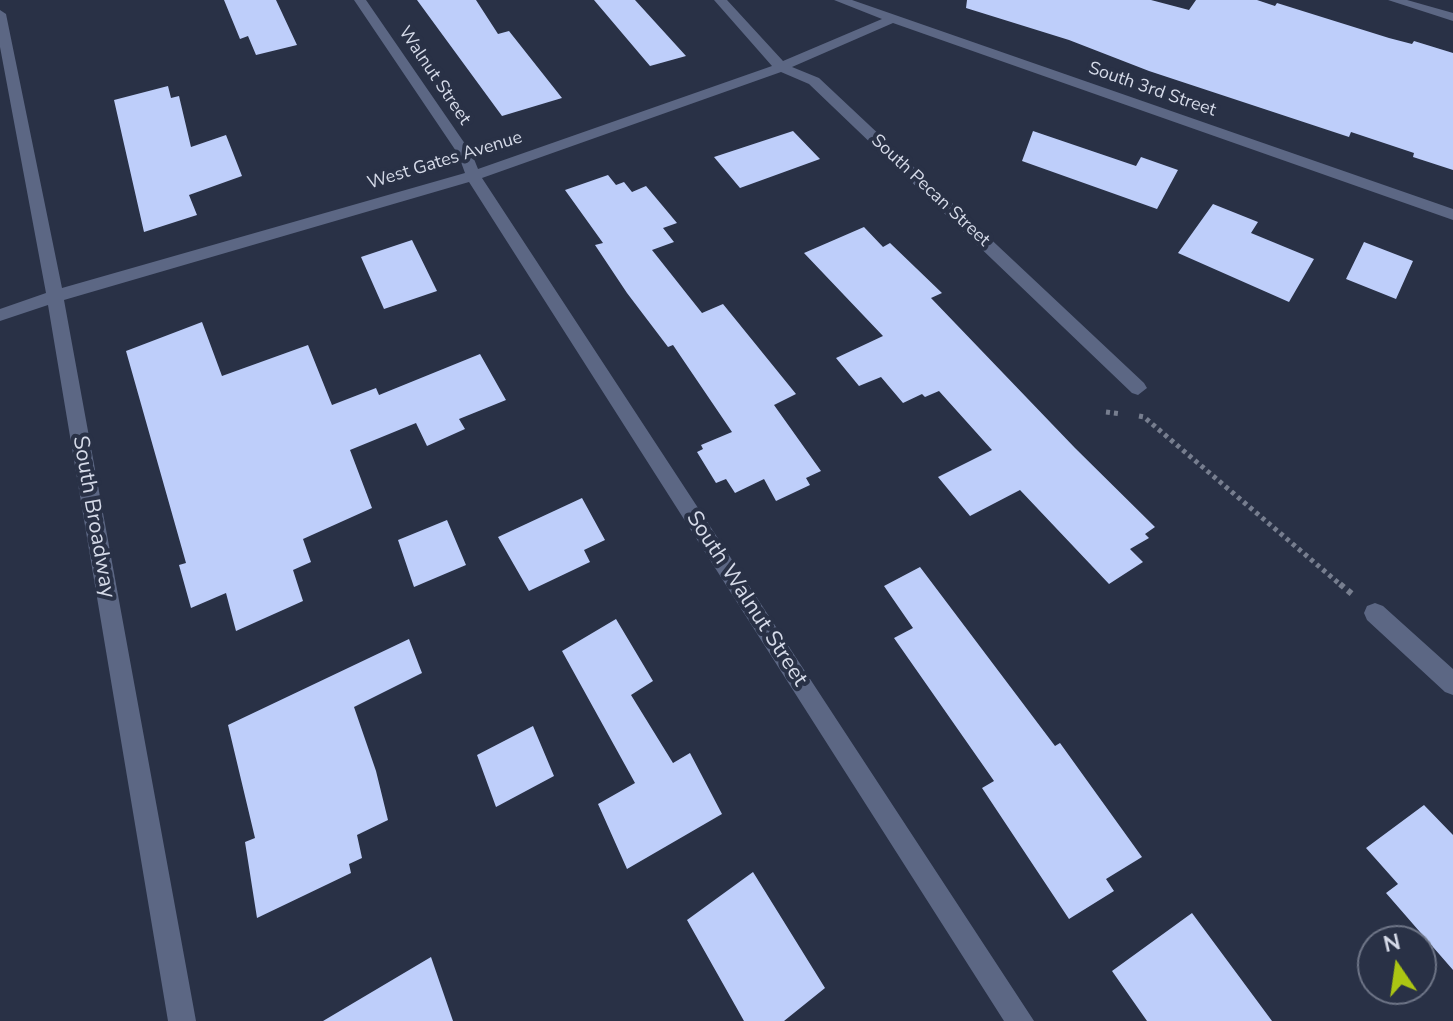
<!DOCTYPE html>
<style>
body{margin:0}
#map{position:relative;width:1453px;height:1021px;overflow:hidden;background:#293146;font-family:"Nunito Sans",sans-serif}
canvas{display:block}
.north{position:absolute;left:1357px;top:925px;width:80px;height:80px;box-sizing:border-box;background:#293146;border:2px solid #6e7587;border-radius:50%;rotate:347deg;font-size:22px;font-weight:700;line-height:32px;text-align:center;color:#d5dae8}
.north::after{content:'';display:block;margin:auto;width:28px;height:36px;background:#acc613;clip-path:polygon(50% 0,100% 100%,50% 72%,0 100%)}
</style>
<div id="map">
<canvas width="1453" height="1021"></canvas>
<div class="north">N</div>
</div>
<script>
const c = document.querySelector('canvas').getContext('2d');
c.lineJoin = 'round';
function fillPath(path, color) {
  c.fillStyle = color;
  c.fill(path, 'evenodd');
}
function stroke(path, color, width, dash) {
  c.strokeStyle = color;
  c.lineWidth = width;
  c.lineCap = dash ? 'butt' : 'round';
  c.setLineDash(dash || []);
  c.stroke(path);
}
function drawText(font, color, halo, rows, align = 'center') {
  c.font = font + ' "Nunito Sans",sans-serif';
  c.lineWidth = 8;
  c.setLineDash([]);
  c.textBaseline = 'middle';
  c.strokeStyle = halo;
  c.fillStyle = color;
  for (const [text, x, y, turn = 0] of rows) {
    c.save();
    c.translate(x, y);
    c.rotate((+turn || 0) * Math.PI / 180);
    c.textAlign = isNaN(turn) ? turn : align;
    if (halo) c.strokeText(text, 0, 0);
    c.fillText(text, 0, 0);
    c.restore();
  }
}
fillPath(new Path2D(`
 M224,0h52l21,45 -41,10 -8,-19 -8,3z
 M417,0h59l22,34 11,-3 53,67 -60,18z
 M594,0h41l51,56 -36,10z
 M967,0h184l38,10 7,-10h61l18,6 2,-3 112,35 23,6 2,-3 39,12v117l-40,-13 1,-4 -63,-21 -2,5 -200,-66 -80,-31 -103,-32z
 M168,86l3,12 8,-2 12,51 35,-12 16,41 -53,19 8,20 -53,17 -30,-132z
 M793,131l27,28 -80,29 -26,-31z
 M1033,131l103,35 5,-9 37,13 -21,39 -135,-48z
 M608,175l8,10 8,-3 8,10 14,-6 31,37 -14,5 11,14 -22,8 50,63 21,-9 73,90 -22,11 47,66 -15,7 4,7 -34,16 -12,-22 -29,14 -9,-14 -10,4 -19,-31 6,-3 -2,-4 31,-13 -59,-87 -5,2 -41,-54 -32,-48 8,-2 -38,-53z
 M1213,204l45,18 -7,11 63,26 -25,43 -111,-49z
 M864,227l19,20 7,-4 52,50 -11,5 144,150 80,79 -10,7 4,4 -19,11 13,13 -34,22 -89,-94 -50,26 -32,-39 54,-27 -53,-59 -14,6 -3,-3 -19,9 -22,-26 -22,9 -23,-28 47,-22 -79,-83z
 M412,240l25,51 -53,18 -23,-52z
 M1364,242l49,19 -17,38 -50,-20z
 M202,322l20,54 86,-31 24,60 44,-17 3,7 101,-41 26,46 -47,19 6,10 -38,17 -11,-23 -66,27 22,58 -69,31 8,23 -18,8 10,31 -67,30 -10,-38 -35,15 -12,-43 7,-2 -60,-212z
 M582,498l23,42 -21,10 6,12 -61,29 -31,-54z
 M447,520l19,45 -52,22 -16,-47z
 M920,567l135,179 5,-3 82,114 -36,22 8,12 -45,28 -87,-131 12,-7 -100,-143 19,-10 -29,-42z
 M616,619l37,62 -22,14 42,68 17,-10 32,61 -95,55 -29,-65 37,-21 -73,-132z
 M409,639l13,34 -68,34 22,64 12,49 -31,15 5,23 -13,6 2,9 -94,45 -12,-76 10,-4 -27,-113z
 M533,726l21,50 -58,31 -19,-52z
 M1424,805l29,30v135l-67,-77 12,-9 -32,-36z
 M753,872l72,116 -41,33h-40l-57,-101z
 M1192,913l80,108h-125l-35,-50z
 M431,957l22,64h-130z`), '#becefa');
stroke(new Path2D(`
 M1106,412l15,2
 M1139,416l5,1 198,169`), '#777e8f', 5, [4, 4]);
stroke(new Path2D(`
 M1340,584l12,10`), '#777e8f', 6, [5, 5]);
fillPath(new Path2D(`
 M354,0h12l106,154 6,15 294,-103 -58,-66h13l56,61 99,-42 -48,-19h18l601,209v11l-560,-197 -101,44 27,11 325,305 3,5 -9,7 -6,-2 -323,-309 -28,-12 -299,106 552,843h-30l-535,-839 -405,118 132,721h-28l-120,-716 -48,16v-12l46,-16 -46,-246v-37l6,4 56,274 403,-115 -7,-19z
 M1388,0h19l46,13v8z
 M1375,603l8,3 70,63v26l-8,-3 -78,-72 -3,-7 3,-7z`), '#5c6784');
drawText('18px', '#d5dae8', '#293146', [
 ["Walnut Street",434,76,56],
 ["South 3rd Street",1152,90,19],
 ["West Gates Avenue",445,161,-17],
 ["South Pecan Street",930,191,43]
]);
drawText('22px', '#d5dae8', '#293146', [
 ["South Broadway",93,517,80],
 ["South Walnut Street",746,599,57]
]);
</script>
